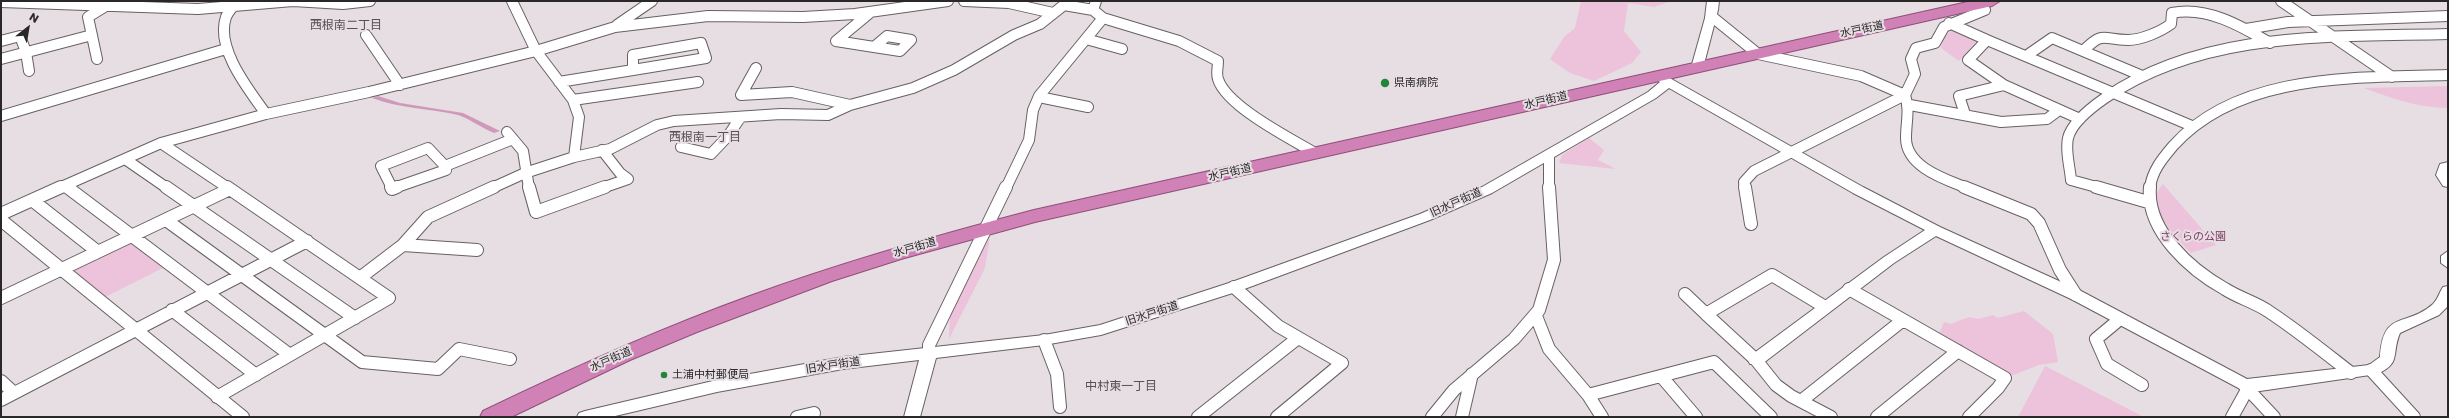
<!DOCTYPE html>
<meta charset="utf-8">
<style>
body{margin:0}
#map{position:relative;width:2449px;height:418px;overflow:hidden;background:#e6dee3;font-family:Poppins,sans-serif}
canvas{display:block}
.frame{position:absolute;inset:0;border:2px solid #2a2729;pointer-events:none}
.north{position:absolute;left:8px;top:8px;width:40px;height:40px;-webkit-text-stroke:3px #e6dee3;paint-order:stroke;rotate:31deg;font-size:11px;font-weight:700;line-height:16px;text-align:center;color:#2a2729}
.north::after{content:'';display:block;margin:auto;width:14px;height:18px;background:#2a2729;clip-path:polygon(50% 0,100% 100%,50% 72%,0 100%)}
</style>
<div id="map">
<canvas width="2449" height="418"></canvas>
<div class="frame"></div>
<div class="north">N</div>
</div>
<script>
const c = document.querySelector('canvas').getContext('2d');
c.lineJoin = 'round';
function fillPath(path, color) {
  c.fillStyle = color;
  c.fill(path, 'evenodd');
}
function stroke(path, color, width, dash) {
  c.strokeStyle = color;
  c.lineWidth = width;
  c.lineCap = dash ? 'butt' : 'round';
  c.setLineDash(dash || []);
  c.stroke(path);
}
function drawText(font, color, halo, rows, align = 'center') {
  c.font = font + ' Poppins,"Noto Sans JP",sans-serif';
  c.lineWidth = 4;
  c.setLineDash([]);
  c.textBaseline = 'middle';
  c.strokeStyle = halo;
  c.fillStyle = color;
  for (const [text, x, y, turn = 0] of rows) {
    c.save();
    c.translate(x, y);
    c.rotate((+turn || 0) * Math.PI / 180);
    c.textAlign = isNaN(turn) ? turn : align;
    if (halo) c.strokeText(text, 0, 0);
    c.fillText(text, 0, 0);
    c.restore();
  }
}
fillPath(new Path2D(`
 M1581,1h90l-17,6 -26,-4 -4,28 17,21 -9,11 -38,18 -24,-8 -20,-14 14,-22 11,-9z
 M1955,28l23,11 -19,22 -18,-13 3,-11z
 M2448,86v22c-30,0 -57,-10 -84,-20z
 M1589,138l15,12 -6,10 18,9 -57,-6 3,-8z
 M2163,184l53,61 -25,8c-18,-19 -31,-31 -37,-57z
 M990,237l-5,31 -36,71 1,-25z
 M130,238l37,28 -68,34 -36,-29z
 M2024,311l29,23 5,28 -19,3 -31,12 -69,-43 5,-12 7,2 18,-7 9,2 15,-4 5,3z
 M2045,366l99,51h-126z`), '#edc2db');
fillPath(new Path2D(`
 M378,96l22,7 63,10 37,18 -6,2c-12,-5 -24,-14 -36,-18 -29,-7 -58,-6 -86,-17z`), '#d099bb');
const minorFar1 = new Path2D(`
 M512,1l24,50 37,49 6,17 -5,40
 M964,1l45,2 44,10
 M2281,1l111,76
 M1,2l197,7 95,-8 50,3 27,-3
 M235,4c-3,4 -7,8 -9,13 -11,31 23,73 40,97
 M1064,5l29,5
 M871,12l-35,29 38,6
 M1711,16l47,38 103,22 44,19c5,15 1,27 1,43 0,29 39,41 61,50
 M1103,18l76,23 39,20c0,6 -2,13 0,18 8,27 73,60 97,74
 M1949,23l38,17
 M617,25l35,-24
 M2246,29l42,-7 160,-6
 M366,35l34,50
 M887,36l24,4 -11,11 -26,-4z
 M1086,39l36,10
 M1,41l19,-5 6,16 3,19
 M701,43l5,15 -73,12v-15z
 M2083,51c21,-21 19,-11 45,-11 13,0 32,-8 43,-16l1,-11c35,-7 69,13 98,30
 M2026,56l26,-18 88,37
 M1,59l91,-24
 M97,59l-9,-42 18,-11
 M756,68l-15,27 51,-3 58,13
 M559,82l74,-12
 M1039,97l49,10
 M573,100l125,-18
 M1910,105l91,17 46,-3 12,-9
 M1965,114l-6,-18 45,-11
 M1,116l225,-67
 M2080,119l-76,-34 -36,-25 19,-20 205,86
 M507,132l16,19 6,37
 M161,143l67,45
 M681,147l30,7 17,-18 12,-18
 M602,150l18,23 8,6 -26,9
 M1549,155v33
 M125,159l42,29
 M445,166l68,-27
 M65,186l3,2
 M59,188l102,-45 105,-29 103,-22 167,-41 79,-24 93,-11 95,1 52,-3 93,-13
 M392,188l-11,-22 47,-18 17,18
 M394,188l52,-18 -1,-4
 M492,188l33,-15 49,-16 36,-8 47,-24 17,-4 107,-7 47,1 22,-10 63,-17 41,-18 60,-35 26,-11 24,-19 1,-4
 M1006,188l23,-48 4,-30 6,-14 64,-78 -10,-8 3,-9
 M1745,188l-1,-6 10,-11 151,-76 10,-21 -4,-15 5,-11 19,-5 9,-16 41,-17 -9,-5
 M2100,188l-29,-8c-1,-13 -6,-29 -3,-42 4,-16 24,-31 37,-40 99,-68 227,-61 343,-64
 M2150,188c2,-17 12,-29 23,-42 66,-74 184,-68 275,-71`);
const minor = new Path2D(`
 M67,187l223,168
 M166,187l189,131
 M391,187l1,2 5,-2
 M529,187l7,25 69,-25
 M1745,187l6,37
 M1964,187l67,27 8,9 21,47 16,25
 M2096,187l52,15
 M2150,187c-4,44 41,83 75,102 14,9 30,13 43,22 29,19 56,41 83,62
 M32,200l66,52
 M1,214l60,-27
 M1,220l242,197
 M166,220l196,142 76,7 21,-20 51,10
 M403,245l74,5
 M361,277l42,-32 25,-28 66,-30
 M1234,287l44,39 64,37 -65,54
 M1849,289l156,89 -7,10 -29,29
 M1685,294l21,20
 M1,298l229,-109
 M1825,307l-53,-32 -66,39 50,46 20,25 15,11 40,21
 M172,310l84,65
 M1536,316l13,33 39,46
 M2120,319l-24,20 11,25 35,21
 M1044,340l13,34 3,33
 M929,353v-8l77,-158
 M2371,370l43,47
 M1661,376l35,41
 M1,381l13,12
 M2244,385l30,32
 M217,397l172,-99 -162,-111
 M1,400l306,-159
 M1801,401l102,-81
 M797,417l17,-4 -1,4
 M1198,417l100,-79
 M1432,417l22,-27 60,-51 25,-29 15,-50 -5,-73
 M1462,417l10,-43
 M1602,417l-14,-22 126,-33 57,55
 M1877,417l81,-66
 M2232,417l15,-27`);
const tertiary = new Path2D(`
 M1707,1h12l-1,9 -15,58 -6,4 -6,-4 14,-50z
 M1659,72l204,115 77,40 141,64 166,88 122,-14 11,-8c3,-48 26,-29 53,-53 5,-5 6,-11 10,-17l5,-1v20l-9,9 -39,18c-9,21 2,30 -23,41l-124,18 -9,-1 -173,-92 -135,-63 -42,27 -132,101h-12l-2,-4 2,-4 134,-99 41,-27 -72,-37 -184,-105 -13,10 -164,95 -62,27 -191,71 -138,44 -57,10 -108,13 -16,59h-16l15,-57 -76,9 -126,23 -106,25h-34l2,-4 6,-2 132,-31 126,-23 201,-22 56,-10 129,-42 191,-69 62,-27 166,-95 12,-10 -7,-6z
 M2448,162v25l-5,-1 -7,-11 4,-11z
 M2448,251v17l-7,-5v-7z`);
const trunk = new Path2D(`
 M1972,1h28l-8,5 -957,216 -134,37 -69,22 -135,51 -67,28 -119,57h-31l3,-6c87,-42 176,-82 267,-115 93,-34 188,-61 284,-86z`);
stroke(minorFar1, '#676064', 12);
stroke(minor, '#676064', 14);
stroke(tertiary, '#676064', 2);
stroke(trunk, '#8f4e79', 2);
stroke(minorFar1, '#fff', 10);
stroke(minor, '#fff', 12);
fillPath(tertiary, '#fff');
fillPath(trunk, '#d082b6');
for (const [x, y, r, color] of [
 [1385,83,5,"#21853a"],
 [664,375,4,"#21853a"]
]) {
  const dot = new Path2D();
  dot.arc(x, y, r, 0, 2 * Math.PI);
  c.fillStyle = color;
  c.fill(dot);
  stroke(dot, '#e6dee3', 1.5);
}
drawText('11px', '#2a2729', '#e6dee3', [
 ["水戸街道",1862,30,-12],
 ["水戸街道",1546,101,-13],
 ["水戸街道",1230,173,-13],
 ["旧水戸街道",1456,203,-24],
 ["水戸街道",915,248,-16],
 ["旧水戸街道",1152,314,-18],
 ["水戸街道",611,360,-24],
 ["旧水戸街道",833,366,-9]
]);
drawText('11px', '#2a2729', '#e6dee3', [
 ["県南病院",1394,83],
 ["土浦中村郵便局",672,375]
], 'left');
drawText('11px', '#7e3b67', '#e6dee3', [
 ["さくらの公園",2193,237]
]);
drawText('12px', '#564f53', '#e6dee3', [
 ["西根南二丁目",346,26],
 ["西根南一丁目",705,138],
 ["中村東一丁目",1121,387]
]);
</script>
